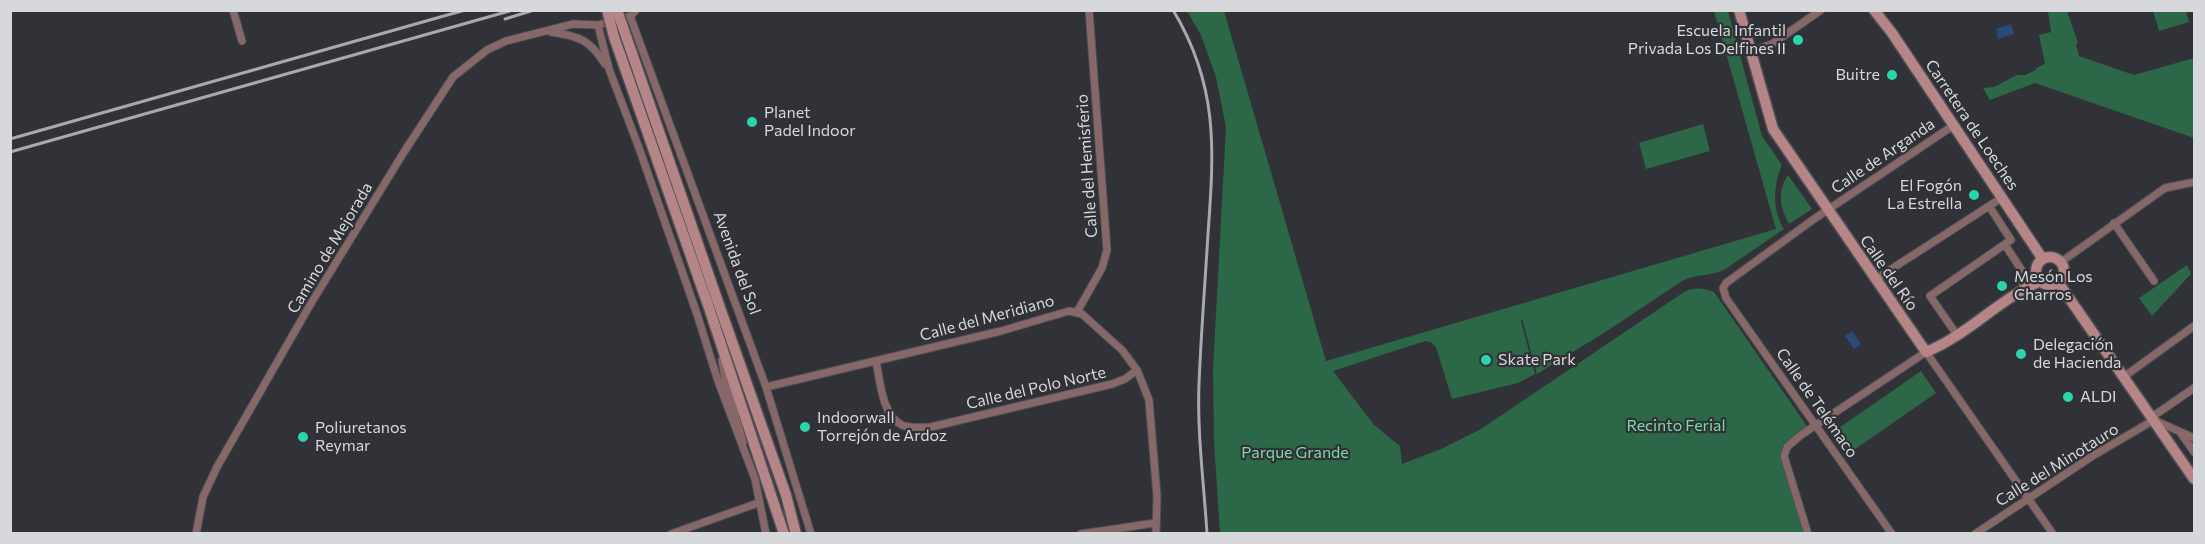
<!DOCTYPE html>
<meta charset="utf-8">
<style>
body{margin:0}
#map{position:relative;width:2205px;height:544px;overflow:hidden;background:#313237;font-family:Commissioner,sans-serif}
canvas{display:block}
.frame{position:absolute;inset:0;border:12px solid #d7d8db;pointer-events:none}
</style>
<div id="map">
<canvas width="2205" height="544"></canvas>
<div class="frame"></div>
</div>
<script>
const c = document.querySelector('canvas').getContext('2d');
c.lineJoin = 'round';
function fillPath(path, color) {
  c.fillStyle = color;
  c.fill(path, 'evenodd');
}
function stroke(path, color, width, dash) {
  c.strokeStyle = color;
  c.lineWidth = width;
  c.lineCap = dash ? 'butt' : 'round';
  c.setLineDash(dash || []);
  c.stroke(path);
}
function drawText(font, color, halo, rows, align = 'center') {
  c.font = font + ' Commissioner,sans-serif';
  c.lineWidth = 4.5;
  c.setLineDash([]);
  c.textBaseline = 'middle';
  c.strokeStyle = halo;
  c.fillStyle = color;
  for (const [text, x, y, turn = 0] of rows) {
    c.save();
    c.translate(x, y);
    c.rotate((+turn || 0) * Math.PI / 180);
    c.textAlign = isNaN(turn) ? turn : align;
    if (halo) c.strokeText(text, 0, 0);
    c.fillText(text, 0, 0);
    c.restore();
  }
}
fillPath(new Path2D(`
 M1187,11h37l102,350 450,-132 -62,-218h14l34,125 20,29c-9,20 -10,45 2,64l-60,41c-13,6 -29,4 -42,11l-75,50 -70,43 -15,-55 -1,2 14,53 -17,9 -66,16 -16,-52 -5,-5 -6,-1 -92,30 41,54 26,21 2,18 39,-15 40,-20 203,-137c11,-5 18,-4 30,0l95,137 -8,6 -17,21 24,77h-588l-6,-92 -1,-72 13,-242 -10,-50 -15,-42z
 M2048,11h19l10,29 1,3 -2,1 3,12 55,19 60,-17v80l-159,-55 -45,17 -7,-12 11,-1 23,-12h8l11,-5v-2l9,-4 -6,-29 12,-3z
 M2153,11h33l3,11 -30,9z
 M1703,124l7,27 -64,18 -7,-26z
 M1788,175l24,34 -23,15c-9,-17 -12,-32 -1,-49z
 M2187,265l4,9 -39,42 -13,-18z
 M1921,371l15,22 -85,59 -15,-22z`), '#2c6747');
fillPath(new Path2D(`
 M2011,24l3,10 -16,5 -2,-10z
 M1852,331l9,13 -7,5 -9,-13z`), '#2a4a7a');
const street = new Path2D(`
 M233,10l9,31
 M630,16l136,371 45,147
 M598,25l11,44 30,79 58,166 21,67 37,98 11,55
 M551,32c28,4 39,8 54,32
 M1750,52l22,-8 49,-34
 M2114,223l40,58
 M2005,245l18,27v19
 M2061,262l104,-74 29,-6
 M1876,279l127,-82
 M1077,312l25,-44 5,-18 -18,-240
 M1957,335l-27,-39 81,-56 -22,-34
 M722,360l3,19 18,63
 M876,361c4,19 6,55 26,64 9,4 20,2 29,2l181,-43 13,-5 12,-9
 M2125,376l69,-50
 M766,387l235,-56 68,-20 13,3 40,36 15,20 12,30 8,96 -1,38
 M2152,417l42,-29
 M2180,432l14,20
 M196,534l7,-37 14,-30 93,-162 94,-153 49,-75 34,-27 19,-9 67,-17 25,1 32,-9 6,-6
 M671,534l87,-31
 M1081,534l74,-11
 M1808,534l-24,-78 3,-9 14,-12 125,-83 127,182
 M1892,534l-166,-236 -3,-10 3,-5 88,-64 140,-94
 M1975,534l119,-79 60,-35 40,18`);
const secondary = new Path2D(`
 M1739,10l34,119 153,223c42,-17 74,-54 115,-71
 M1874,10l18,23 150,225
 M2036 271a14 14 0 1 1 28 0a14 14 0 1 1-28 0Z
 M2058,282l136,197
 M718,302l68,193 10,39
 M708,305l76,229`);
stroke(street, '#4f5055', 9);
stroke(secondary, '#4f5055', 13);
stroke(street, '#876869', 7);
stroke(secondary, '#b68587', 10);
stroke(new Path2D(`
 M1173,10c46,76 41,140 35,224 -3,50 -7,100 -9,150 -2,49 5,100 8,150
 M505,19l29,-9
 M10,139l455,-129
 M10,152l503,-142`), '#a8a9ad', 3);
const secondaryBridge = new Path2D(`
 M607,10l7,27 94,268
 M617,10l101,292`);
stroke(secondaryBridge, '#4f5055', 13, []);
stroke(secondaryBridge, '#b68587', 10);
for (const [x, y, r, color] of [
 [1798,40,6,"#2ad5ac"],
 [1892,75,6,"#2ad5ac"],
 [752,122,6,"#2ad5ac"],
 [1974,195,6,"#2ad5ac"],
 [2002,286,6,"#2ad5ac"],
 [2021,354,6,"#2ad5ac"],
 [1486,360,6,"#2ad5ac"],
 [2068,397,6,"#2ad5ac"],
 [805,427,6,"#2ad5ac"],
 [303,437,6,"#2ad5ac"]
]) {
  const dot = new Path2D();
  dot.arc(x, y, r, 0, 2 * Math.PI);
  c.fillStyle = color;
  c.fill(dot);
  stroke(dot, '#313237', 2);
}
drawText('16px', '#d7d8db', '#313237', [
 ["Escuela Infantil",1786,31,"right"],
 ["Privada Los Delfines II",1786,49,"right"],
 ["Buitre",1880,75,"right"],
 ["Planet",764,113],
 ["Padel Indoor",764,131],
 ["El Fogón",1962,186,"right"],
 ["La Estrella",1962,204,"right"],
 ["Mesón Los",2014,277],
 ["Charros",2014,295],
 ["Delegación",2033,345],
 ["de Hacienda",2033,363],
 ["Skate Park",1498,360],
 ["ALDI",2080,397],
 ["Indoorwall",817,418],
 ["Torrejón de Ardoz",817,436],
 ["Poliuretanos",315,428],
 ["Reymar",315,446]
], 'left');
drawText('16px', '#d7d8db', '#313237', [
 ["Carretera de Loeches",1972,125,56],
 ["Calle de Arganda",1883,156,-34],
 ["Calle del Hemisferio",1087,166,-94],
 ["Camino de Mejorada",330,248,-59],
 ["Avenida del Sol",737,263,70],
 ["Calle del Río",1889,273,55],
 ["Calle del Meridiano",987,318,-15],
 ["Calle del Polo Norte",1036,388,-13],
 ["Calle de Telémaco",1817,403,55],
 ["Calle del Minotauro",2057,465,-32]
]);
drawText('16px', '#7bdaa5', '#313237', [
 ["Recinto Ferial",1676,426],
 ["Parque Grande",1295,453]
]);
</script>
